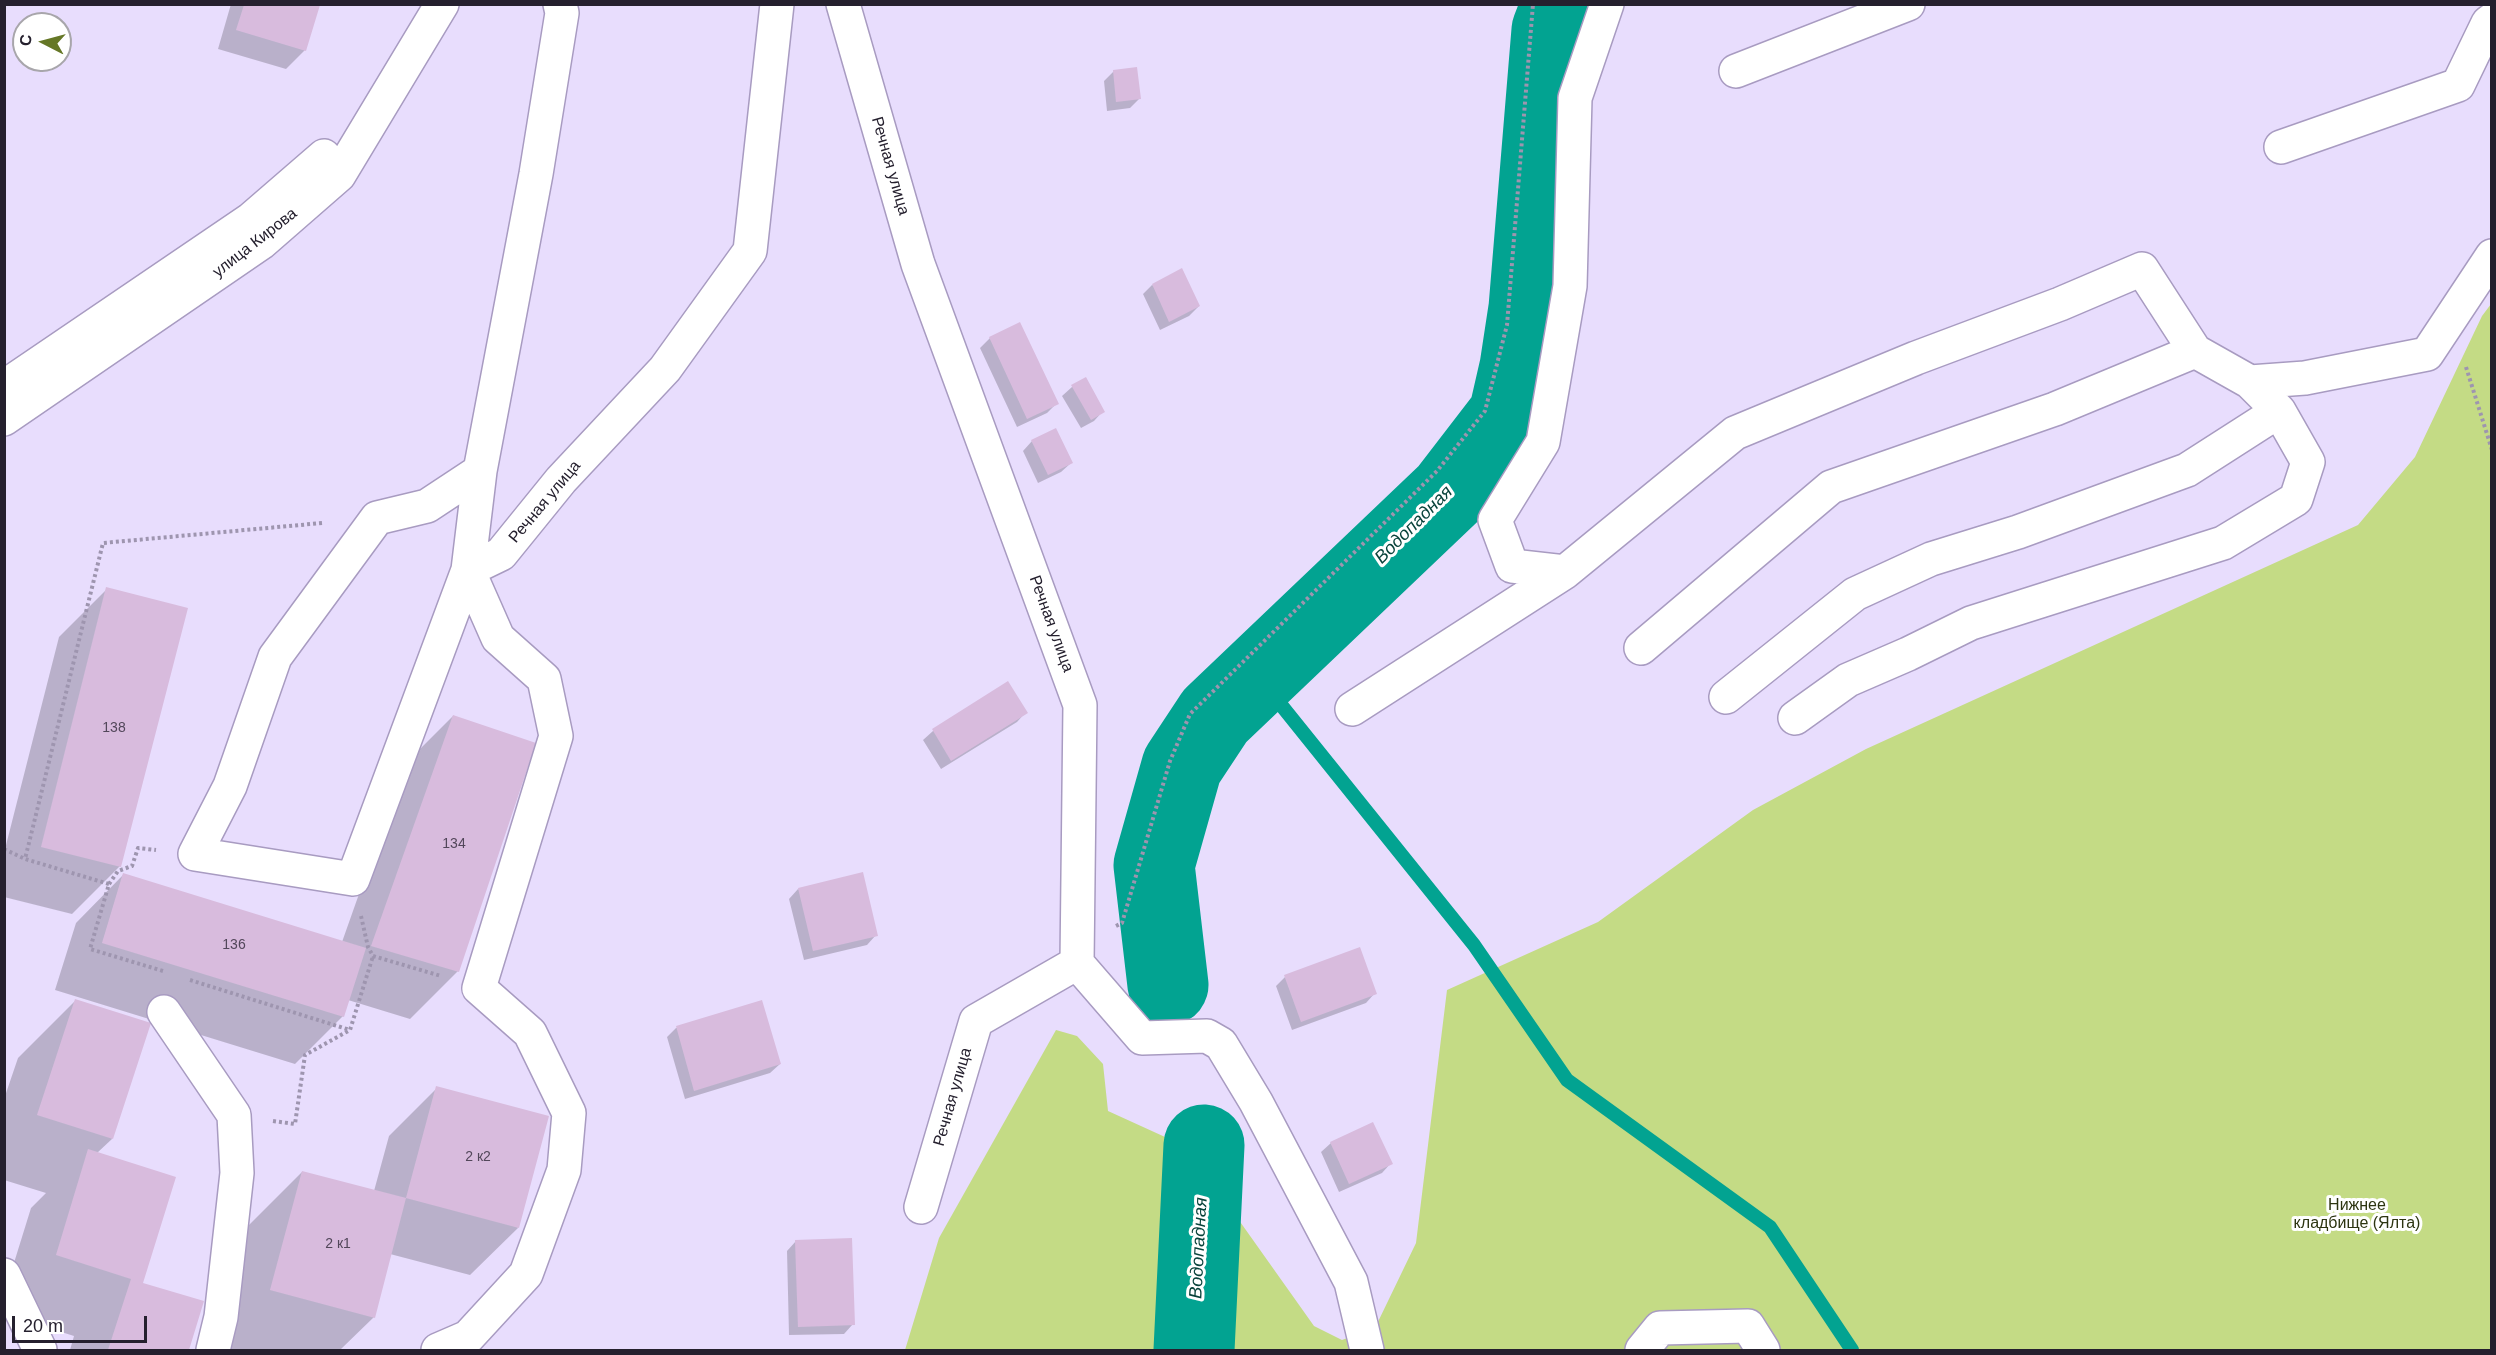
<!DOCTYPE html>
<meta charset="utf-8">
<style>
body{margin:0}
#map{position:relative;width:2496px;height:1355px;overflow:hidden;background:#e8ddfd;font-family:Arial,sans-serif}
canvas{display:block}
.frame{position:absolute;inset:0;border:6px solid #25202e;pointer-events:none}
.north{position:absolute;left:12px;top:12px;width:60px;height:60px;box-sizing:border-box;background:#fff;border:2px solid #a8a6ab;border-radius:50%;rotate:276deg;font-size:16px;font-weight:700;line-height:24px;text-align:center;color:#25202e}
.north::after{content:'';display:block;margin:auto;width:21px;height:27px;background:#657726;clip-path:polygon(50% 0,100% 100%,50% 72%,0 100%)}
.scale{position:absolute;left:12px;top:1316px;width:135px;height:27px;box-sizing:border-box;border:3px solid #25202e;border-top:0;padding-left:8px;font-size:18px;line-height:21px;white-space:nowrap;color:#25202e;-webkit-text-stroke:4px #fff;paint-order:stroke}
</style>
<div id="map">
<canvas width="2496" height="1355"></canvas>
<div class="frame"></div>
<div class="north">С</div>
<div class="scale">20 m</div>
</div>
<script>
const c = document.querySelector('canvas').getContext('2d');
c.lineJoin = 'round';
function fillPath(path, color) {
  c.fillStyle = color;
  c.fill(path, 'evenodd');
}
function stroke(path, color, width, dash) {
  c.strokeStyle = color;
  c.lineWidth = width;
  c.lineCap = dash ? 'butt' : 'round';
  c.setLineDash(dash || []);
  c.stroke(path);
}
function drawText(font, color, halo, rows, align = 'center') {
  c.font = font + ' Arial,sans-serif';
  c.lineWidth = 6;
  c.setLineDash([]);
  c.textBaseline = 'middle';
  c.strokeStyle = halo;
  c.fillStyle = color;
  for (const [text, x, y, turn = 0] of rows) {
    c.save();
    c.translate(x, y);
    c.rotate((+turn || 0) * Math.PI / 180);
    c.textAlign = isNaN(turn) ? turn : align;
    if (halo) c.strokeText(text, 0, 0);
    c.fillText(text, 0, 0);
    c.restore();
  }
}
fillPath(new Path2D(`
 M2491,304v1046h-1586l34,-112 117,-208 21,6 26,28 5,47 79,36 127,179 28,14 33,-12 41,-85 31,-253 151,-68 155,-112 113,-61 492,-224 57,-68 67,-141z`), '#c4db85');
fillPath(new Path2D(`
 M231,4h87l-13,46 -19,19 -68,-20z
 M1114,71l25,28 -9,9 -23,3 -3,-30z
 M1152,285l47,21 -10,10 -29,14 -17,-36z
 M990,338l67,65 -10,10 -30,14 -37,-79z
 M1086,379l17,32 -9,10 -13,7 -19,-32 10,-9z
 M1032,441l39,22 -10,9 -23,11 -15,-32z
 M107,589l13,277 -48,48 -68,-17v-44l55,-216z
 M1008,683l18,29 -9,10 -76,47 -18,-29 10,-9z
 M453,716l5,255 -48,48 -62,-19 -5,16 -48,48 -240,-74 21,-67 47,-48 219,67 63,-178z
 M798,889l78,46 -9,10 -63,15 -15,-61z
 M1285,977l90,16 -9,10 -74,27 -16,-44z
 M76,1000l36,139 -15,14 44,131 61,18 -15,48h-117l4,-14 -70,-22v-19l27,-87 15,-15 -42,-13v-81l14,-41z
 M761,1002l19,62 -10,9 -85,26 -18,-62 9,-9z
 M437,1088l81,140 -48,47 -80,-21 -16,63 -34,33h-115l19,-120 58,-58 72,19 15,-55z
 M1331,1143l60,20 -9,10 -43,19 -18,-40z
 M796,1241l57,83 -9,10 -55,1 -2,-84z`), '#0003');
stroke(new Path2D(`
 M1257,675l217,270 93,135 203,147 82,123`), '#02a391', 14);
stroke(new Path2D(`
 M1168,985l-14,-120 28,-99 33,-50 234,-223 60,-78 11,-48 9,-59 23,-278 10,-26
 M1194,1350l10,-205`), '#02a391', 81);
fillPath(new Path2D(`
 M244,5h76l-14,46 -70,-21z
 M1137,67l4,32 -25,3 -3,-32z
 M1182,268l18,38 -31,16 -17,-38z
 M1020,322l39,82 -32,15 -38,-82z
 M1086,377l19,35 -14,8 -20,-35z
 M1056,428l17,35 -25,12 -17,-35z
 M106,587l82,21 -67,259 -80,-20z
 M1008,681l20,32 -77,48 -19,-32z
 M453,715l83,28 -77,229 -88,-26z
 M863,872l15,64 -65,15 -15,-63z
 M123,873l243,75 -22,69 -242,-74z
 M1360,947l17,47 -76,28 -17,-47z
 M75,999l76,24 -38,116 -76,-24z
 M762,1000l19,64 -87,27 -18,-65z
 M436,1086l113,30 -30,112 -113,-30 -31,120 -105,-28 32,-119 104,27z
 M1373,1122l20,42 -44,20 -19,-42z
 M88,1149l88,28 -33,106 61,18 -15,49h-81l23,-71 -75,-24z
 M852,1238l3,87 -57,2 -3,-87z`), '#d8bbdd');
const minor = new Path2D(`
 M843,4l75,260 162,441 -3,258 -101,58 -55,186
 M1607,4l-32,94 -5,188 -27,156 -48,78 17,46 53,6 170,-139 181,-75 144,-54 82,-35 53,82 55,31 29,29 -92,59 -169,62 -87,27 -76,35 -129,103
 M1736,71l172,-67
 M2281,147l177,-62 30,-62 4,-3
 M2250,382l55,-4 122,-24 65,-98
 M480,471l-53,35 -50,12 -102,139 -45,129 -35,68 158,25 115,-309 12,-99 56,-297 26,-161 -2,-9
 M468,570l33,-16 60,-74 104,-111 85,-118 27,-247
 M1641,648l190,-161 224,-78 140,-58
 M1352,709l213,-137
 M1795,718l53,-38 60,-26 63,-31 252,-80 73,-44 12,-37 -29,-51
 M1077,963l65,75 65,-2 14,8 35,58 95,180 16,68
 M164,1012l70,103 3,58 -16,144 -8,33
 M4,1275l36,75
 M438,1350l30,-13 58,-63 38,-104 5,-57 -39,-80 -51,-45 77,-252 -12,-57 -46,-41 -30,-68
 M1642,1350l18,-22 88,-2 15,24`);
const major = new Path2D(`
 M4,387l246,-167 74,-64
 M4,419l257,-176 78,-68 103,-171`);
stroke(minor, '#a89bc1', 36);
stroke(major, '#a89bc1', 36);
stroke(new Path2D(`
 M2466,367l26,83
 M4,849l21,10
 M109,884l9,-13 14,-5 6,-18 18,2
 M361,916l7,31 5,9 68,20
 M1116,926l6,-3 48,-162 20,-47 247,-243 48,-60 22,-86 26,-321
 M163,971l-73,-22 19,-65 -84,-25 78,-316 219,-20
 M190,980l160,50 23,-74
 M273,1121l22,3 10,-69 45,-25`), '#9e95af', 4, [3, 3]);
stroke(minor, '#fff', 33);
stroke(major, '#fff', 33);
drawText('14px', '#52475a', null, [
 ["138",114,728],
 ["134",454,844],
 ["136",234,945],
 ["2 к2",478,1157],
 ["2 к1",338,1244]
]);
drawText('16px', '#25202e', '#fff', [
 ["Речная улица",890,166,74],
 ["улица Кирова",255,243,-38],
 ["Речная улица",545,502,-50],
 ["Речная улица",1051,624,70],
 ["Речная улица",953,1097,-74]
]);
drawText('16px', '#2d3511', '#fff', [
 ["Нижнее",2357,1206],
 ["кладбище (Ялта)",2357,1224]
]);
drawText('italic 18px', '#09433b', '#fff', [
 ["Водопадная",1414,525,-45],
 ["Водопадная",1199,1248,-87]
]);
</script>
